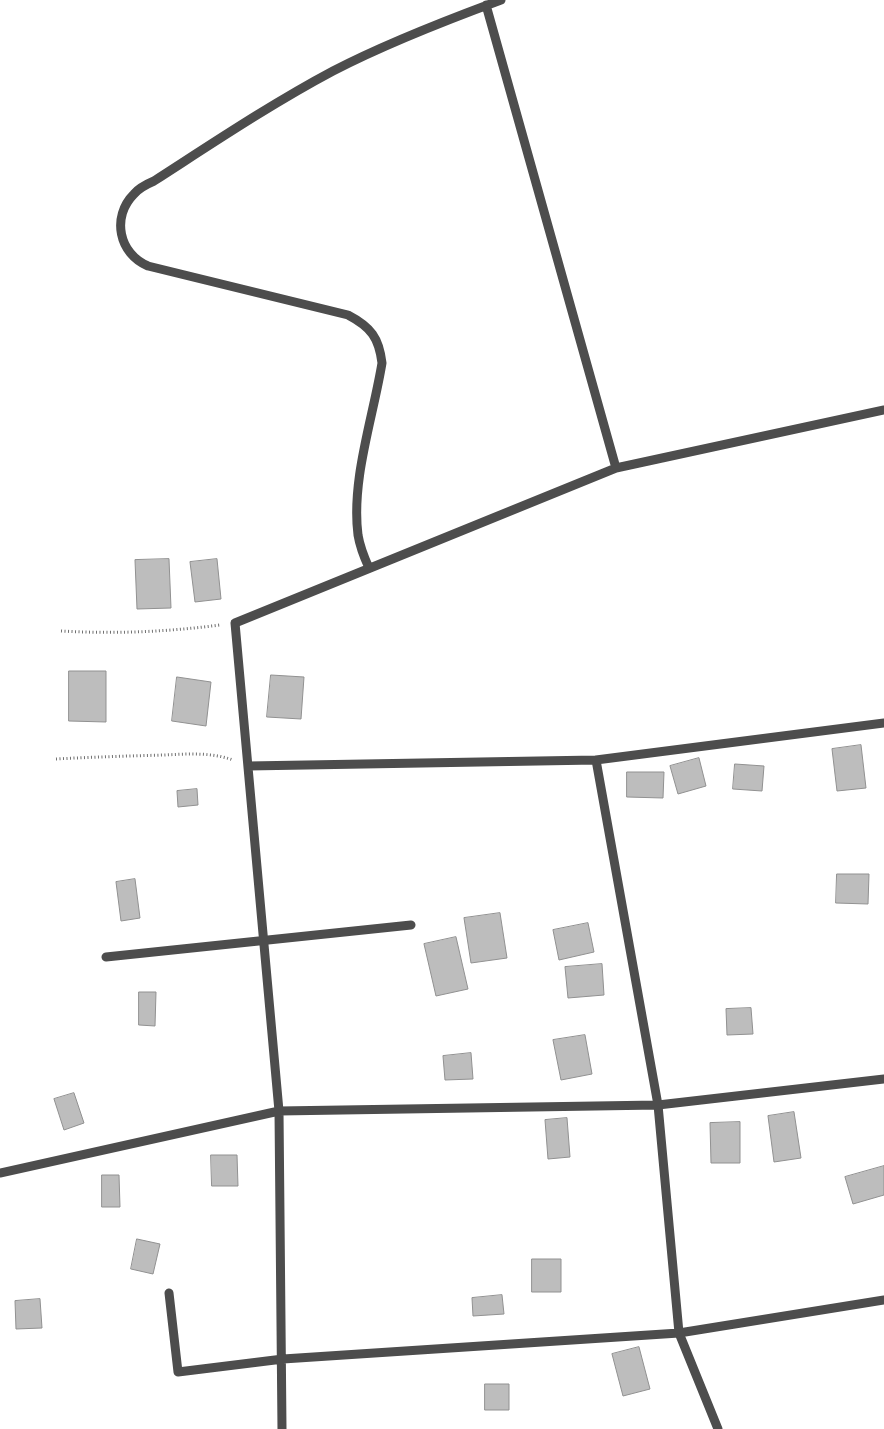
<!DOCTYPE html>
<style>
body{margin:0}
canvas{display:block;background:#fff}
</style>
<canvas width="884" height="1429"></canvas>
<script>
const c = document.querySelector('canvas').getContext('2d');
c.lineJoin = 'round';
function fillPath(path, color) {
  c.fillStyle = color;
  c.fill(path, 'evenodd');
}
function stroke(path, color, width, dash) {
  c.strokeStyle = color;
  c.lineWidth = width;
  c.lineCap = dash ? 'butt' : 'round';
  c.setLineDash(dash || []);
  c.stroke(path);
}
const building = new Path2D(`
 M169,559l2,49 -34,1 -2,-49z
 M217,559l4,40 -26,3 -5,-40z
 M69,671h37v51l-37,-1z
 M271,675l33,2 -3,42 -34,-2z
 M177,677l34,5 -5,44 -34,-5z
 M861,745l5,43 -29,3 -5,-42z
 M699,758l7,28 -28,8 -8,-28z
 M735,764l29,2 -2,25 -29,-2z
 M627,772h37l-1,26 -36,-1z
 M197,789l1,16 -20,2 -1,-16z
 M837,874h32l-1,30 -32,-1z
 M135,879l5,39 -19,3 -5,-39z
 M500,913l7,45 -36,5 -7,-45z
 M588,923l6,29 -35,8 -6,-30z
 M456,937l12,52 -32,7 -12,-52z
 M602,964l2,31 -36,3 -3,-31z
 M139,992h17l-1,34 -16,-1z
 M751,1008l2,26 -26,1 -1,-26z
 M585,1035l7,39 -31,6 -8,-40z
 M471,1053l2,26 -28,1 -2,-24z
 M74,1093l10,30 -20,7 -10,-31z
 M794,1112l7,46 -27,4 -6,-46z
 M567,1118l3,39 -22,2 -3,-39z
 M740,1122v41h-29l-1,-40z
 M211,1155h26l1,31h-26z
 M884,1166v29l-31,9 -8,-27z
 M102,1175h17l1,32h-18z
 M137,1239l23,5 -7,30 -22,-5z
 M532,1259h29v33h-29z
 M502,1295l2,19 -31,2 -1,-18z
 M40,1299l2,29 -26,1 -1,-28z
 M639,1347l11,42 -27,7 -11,-42z
 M485,1384h24v26h-24z`);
fillPath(building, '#bdbdbd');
stroke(building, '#919191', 1);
stroke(new Path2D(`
 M61,631c53,3 105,1 159,-6
 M56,759c36,-2 72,-3 108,-4 23,-1 47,-3 69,5`), '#6f6f6f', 3, [1, 2.5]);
stroke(new Path2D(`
 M486,5l130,463
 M369,568c-5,-11 -9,-21 -11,-33 -7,-55 15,-117 24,-172 -3,-25 -11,-36 -34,-48l-200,-49c-29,-12 -37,-49 -14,-72 5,-6 13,-10 20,-13 59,-38 117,-77 179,-110 54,-28 111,-50 168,-71
 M596,760l62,345 21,228 39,96
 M248,766l348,-6 288,-37
 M106,957l305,-32
 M0,1173l279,-62 379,-6 226,-26
 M169,1293l9,79 105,-13 396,-26 205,-33
 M282,1429l-3,-318 -44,-488 381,-155 268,-58`), '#4d4d4d', 9);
</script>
